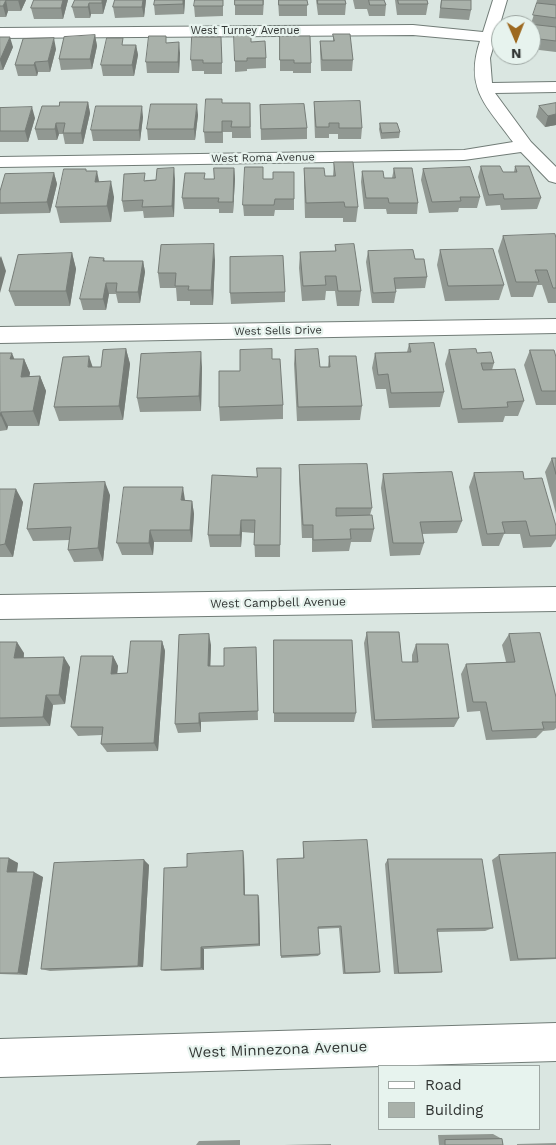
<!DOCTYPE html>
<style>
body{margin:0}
#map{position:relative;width:556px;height:1145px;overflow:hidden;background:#dae6e1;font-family:"Work Sans",sans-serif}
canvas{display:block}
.legend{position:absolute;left:378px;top:1065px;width:162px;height:65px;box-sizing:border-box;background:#e7f3ee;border:1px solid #9ea7a3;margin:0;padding:6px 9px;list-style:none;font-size:15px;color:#313533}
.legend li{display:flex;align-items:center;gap:10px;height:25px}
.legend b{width:25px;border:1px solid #9ea7a3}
.north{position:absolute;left:491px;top:15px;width:50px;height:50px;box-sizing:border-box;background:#e7f3ee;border:1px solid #9ea7a3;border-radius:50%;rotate:179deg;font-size:14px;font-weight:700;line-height:20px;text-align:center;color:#313533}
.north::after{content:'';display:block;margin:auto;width:18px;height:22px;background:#9d6920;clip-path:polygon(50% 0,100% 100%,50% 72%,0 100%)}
</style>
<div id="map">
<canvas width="556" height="1145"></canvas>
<ul class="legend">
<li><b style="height:6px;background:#fff"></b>Road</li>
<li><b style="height:14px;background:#a9b1aa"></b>Building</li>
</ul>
<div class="north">N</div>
</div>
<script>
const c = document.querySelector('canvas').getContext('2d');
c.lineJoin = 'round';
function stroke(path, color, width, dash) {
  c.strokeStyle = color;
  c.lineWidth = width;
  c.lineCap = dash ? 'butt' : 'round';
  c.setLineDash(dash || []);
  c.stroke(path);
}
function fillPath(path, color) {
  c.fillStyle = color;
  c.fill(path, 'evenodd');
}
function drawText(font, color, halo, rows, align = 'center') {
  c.font = font + ' "Work Sans",sans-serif';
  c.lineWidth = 4.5;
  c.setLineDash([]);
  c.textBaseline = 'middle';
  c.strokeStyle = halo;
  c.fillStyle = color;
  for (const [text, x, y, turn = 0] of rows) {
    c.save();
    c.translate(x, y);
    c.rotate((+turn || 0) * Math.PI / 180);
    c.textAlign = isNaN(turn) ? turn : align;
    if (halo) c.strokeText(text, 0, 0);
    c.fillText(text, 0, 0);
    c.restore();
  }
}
const minor = new Path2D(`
 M493,0h14l-17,58 2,25 64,-1v10l-61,1 36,49 25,25v16l-7,-2 -28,-29 -57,8 -464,7v-10l464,-7 49,-8c-26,-36 -49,-53 -33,-101l-67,-6 -413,3v-10l413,-3 70,7z
 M556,319v14l-556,10v-16z
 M556,587v24l-556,8v-24z
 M556,1023v38l-556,16v-38z`);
stroke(minor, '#717c77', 2);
fillPath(minor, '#fff');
fillPath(new Path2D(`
 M0,0h26l-5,11h-13l-2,6h-6z
 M34,0h34l-5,19h-29l-3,-11z
 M75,0h32l-4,14h-12l-1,4h-15l-3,-11z
 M115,0h31l-2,17 -29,1 -2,-11z
 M155,0h30l-1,14 -29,1 -1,-10z
 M223,0v16l-28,1 -1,-11z
 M264,0l-1,15h-28v-10z
 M278,0h29v16h-28z
 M316,0h29l1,4 -1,11h-27z
 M353,0h31l2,5 -1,11h-16l-2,-7h-12z
 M395,0h32l1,4 -2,11h-29z
 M441,0l30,10 -2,10 -30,-2z
 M537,0h19v52l-25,-3v-25l6,-20h-1z
 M333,34l20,26 -1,11h-31l-1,-20v-10h13z
 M95,35l2,11 -5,23 -31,1 -2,-11z
 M280,36l31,27v10h-18v-2h-13z
 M0,37l13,10 -10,23h-3z
 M251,42l15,16v10l-19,1v2l-12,1v-11z
 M167,43l13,10 -1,20h-32l-1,-11z
 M125,45h11l2,10 -4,21h-31l-2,-11z
 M222,47v27h-18v-3h-12l-1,-11z
 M56,49l-6,23h-12l-1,4h-19l-3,-11z
 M88,102l2,11 -7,31h-18l-2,-10h-4l-2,6h-19l-3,-11 24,-23z
 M314,102l48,26 -1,11h-23v-5h-9v4h-14l-1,-26z
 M222,103h28l1,35h-19v-6h-9v11h-18l-1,-11z
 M556,103v22l-11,2 -9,-10 3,-11z
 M260,105l47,23v11l-46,1z
 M0,108l35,10 -7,24h-28z
 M198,115l-3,25h-47l-1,-11z
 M143,117l-3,24h-47l-2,-11z
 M380,123l20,9 -1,6 -18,1 -2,-10z
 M334,162l24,45 -2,15h-13v-4h-38l-1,-35v-15l21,8h8z
 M481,166l22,6h11l1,-6 26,32 -4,11 -36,1 -1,-5 -14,1 -8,-29z
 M234,168l1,11 -2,34h-14v-4h-35l-2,-11 23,-19h9z
 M394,168l24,35 -1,11h-30l-1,-5h-22l-3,-27 1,-11 22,7h8z
 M423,169l57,28 -3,11h-18l-1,4 -29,1 -8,-33z
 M87,171l12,11 15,15 -3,25 -51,1 -4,-16z
 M54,173l3,11 -7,29 -50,1v-23z
 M175,179l-1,38 -30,1 -1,-7 -19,1 -2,-11 24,-21z
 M264,179l30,20v11h-19l-1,6h-30l-1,-11z
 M503,236l53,2v65h-8l-6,-18h-5l-4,12h-22l-13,-46z
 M335,245l26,46 -2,15h-22l-2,-15h-9l-1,9 -23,1 -3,-33 1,-16 35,-1z
 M440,250l64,35 -5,15 -54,1 -8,-36z
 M368,251l47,8 12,18 -2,11 -30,1 1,3 -2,11h-22l-6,-41z
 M72,253l4,16 -6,37h-55l-6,-15z
 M104,258l1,3h38l2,11 -5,31h-22l-2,-9h-7l-3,16h-23l-3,-11z
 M215,260l-2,45h-23v-4h-13l-1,-13h-16l-2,-15z
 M285,292v10l-54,2 -1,-11z
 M409,344l35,48 -4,15 -51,1 -3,-19h-10l-4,-21 3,-15 32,-1z
 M126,349l4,15 -7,56 -64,1 -5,-14 38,-40h9z
 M295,350l25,17h8l1,-11 33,50 -2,14 -63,1 -3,-57z
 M449,350l28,3 17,10 -2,7 32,31 -6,15h-13l-2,6 -45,1 -13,-59z
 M530,350l26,7v48h-20l-12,-40z
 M0,353l14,6h10l6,14 -1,3h11l6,15 -7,35h-31l-1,4 -7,1z
 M272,359l11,46v14l-63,2 -1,-14z
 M202,367l-1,44 -61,1 -3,-14z
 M552,458h4v56l-11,-42z
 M299,465l73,43 -2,7 4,14 -3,13h-20l-2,9 -37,1v-14h-10l-3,-59z
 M281,468l-1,89h-25l-1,-24 -12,-1 -1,15h-31l-2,-12 49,-58z
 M474,473l50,6 32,47v13l-5,8 -28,1 -3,-14h-16l-5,12h-17l-13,-59z
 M383,474l79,47 -5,12 -35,1 2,9 -4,12 -30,1 -9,-68z
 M0,489l23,13 -10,55h-13z
 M110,495l-7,66 -29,1 -6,-12 2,-10 -37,1 -6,-12z
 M185,500l7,1 2,13 -2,28h-38l-1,13h-31l-5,-12z
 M367,632l35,30h10v-7l4,-11 43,74 -5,9 -82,1 -8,-85z
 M509,634l47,63v31l-2,2 -11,1 -7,7 -50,2 -6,-29 -13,1 -6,-38 5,-10 40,-2 -4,-17z
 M274,640l82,73 -2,9h-80z
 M162,641l3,10 -7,100 -51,1 -6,-8 1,-9 -24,1 -7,-9 42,-71 5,10 -1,8 10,-1z
 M0,642l24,11v5l46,9 -5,37 -12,1 -3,21 -50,1z
 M211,645l-1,21h14l32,-19 2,73 -57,2v10l-23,1 -3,-9z
 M303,842l77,130 -4,1 -33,1 -4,-46 -21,1 2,25 -2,2 -37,2 -4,-99 26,-1z
 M556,853v106l-46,2 -18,-101 7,-5z
 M244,857l1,38h13l1,4 1,47 -56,3v21l-39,1 -4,-1 26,-103z
 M0,858l18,5 -1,9 26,5 -16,98 -27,-1z
 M388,859l105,69 -8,3 -48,1 5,40 -6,1 -42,1 -9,-110z
 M144,860l5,5 -6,102 -93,4 -9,-2z
 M493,1134l9,5 1,6h-64l-1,-10z
 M240,1140v5h-44l3,-4z
 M556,1143v2h-39v-1z
 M331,1144v1h-47z`), '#919892');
fillPath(new Path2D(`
 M6,0l2,11 -2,6 -3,-11z
 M18,0h8l-5,11z
 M63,0h5l-5,19 -2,-11z
 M102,0h5l-4,14 -1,-11z
 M143,0h3l-2,17 -2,-10z
 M183,0h2l-1,14 -1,-10z
 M89,3l2,11 -1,4 -2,-11z
 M95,35l2,11 -5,23 -2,-10z
 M10,37l3,10 -10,23 -3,-10z
 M54,38l2,11 -6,23 -2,-11z
 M179,42l1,11 -1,20 -1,-11z
 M136,45l2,10 -4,21 -2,-11z
 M35,62l3,10 -1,4 -3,-11z
 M88,102l2,11 -7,31 -2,-11z
 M197,104l1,11 -3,25 -1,-11z
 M142,106l1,11 -3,24 -1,-11z
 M32,107l3,11 -7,24 -3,-11z
 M556,114v11l-11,2 3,-11z
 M56,123l3,11 -2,6 -2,-11z
 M174,168l1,11 -1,38 -2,-11z
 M234,168l1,11 -2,34v-11z
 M97,171l3,15 -5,-4z
 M54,173l3,11 -7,29 -3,-11z
 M111,181l3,16 -3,25 -4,-16z
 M214,244l1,16 -2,45 -2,-15z
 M72,253l4,16 -6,37 -4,-15z
 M1,256l5,15 -6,22v-35z
 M143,261l2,11 -5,31 -2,-11z
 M106,283l3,11 -3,16 -3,-11z
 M126,349l4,15 -7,56 -4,-14z
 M201,352l1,15 -1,44 -2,-15z
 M12,353l6,15 -8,-9z
 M89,356l5,15 -6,-4z
 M24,359l6,14 -3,18 -6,-14z
 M40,376l6,15 -7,35 -6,-15z
 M1,412l7,14 -1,4 -6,-14z
 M105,482l5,13 -7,66 -5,-13z
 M183,487l2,13 -1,13 -3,-13z
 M16,489l7,13 -10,55 -8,-13z
 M192,501l2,13 -2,28 -2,-12z
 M241,520l1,12 -1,15 -1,-12z
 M150,530l4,12 -1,13 -4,-12z
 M209,634l2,11 -1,32 -2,-11z
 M162,641l3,10 -7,100 -4,-8z
 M17,642l7,11 -2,15 -8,-10z
 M113,656l5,10 -2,18 -5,-10z
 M64,657l6,10 -5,37 -6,-9z
 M46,695l7,10 -3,21 -7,-9z
 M199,713l2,9v10l-2,-9z
 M243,851l1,6 1,42 -1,-4z
 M9,858l9,5 -2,13 -9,-4z
 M144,860l5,5 -6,102 -5,-1z
 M34,872l9,5 -16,98 -9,-2z
 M258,895l1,4 1,47 -1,-2z
 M201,947l3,2v21l-3,-2z`), '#767c77');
const building = new Path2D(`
 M0,0h18h-12l-3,6h-3z
 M34,0h29l-2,8h-30z
 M75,0h27v3h-13l-1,4h-16z
 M115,0h28l-1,7h-29z
 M155,0h28v4l-29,1z
 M195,0h28v6h-29z
 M235,0h28v5h-28z
 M279,0h28l1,5h-29z
 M318,0h27l1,4h-28z
 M369,0h15l2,5h-16z
 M398,0h29l1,4h-29z
 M442,0h29v10l-30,-2z
 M537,3l19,2v13l-23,-3z
 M529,24l27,3v14l-25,-3v-13h-2z
 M333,34h17l3,26h-31l-2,-19h14z
 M95,35l-5,24h-31l5,-22z
 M234,35h17v7l14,-1 1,17h-19v3h-12z
 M149,36h17v7l13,-1 -1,20h-32z
 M280,36h30l1,27h-17v-3h-14z
 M0,37h10l-10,23z
 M192,37h29l1,26h-19v-3h-12z
 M54,38l-6,23 -13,1 -1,3h-19l8,-26z
 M107,38h16l-1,7h14l-4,20h-31z
 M206,99h16v4h28v24h-19l1,-6h-10v11h-18z
 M360,101l2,27h-23v-5h-10v4h-13l-2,-25z
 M60,102h28l-7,31h-18l2,-10h-9l-1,6h-20l7,-23h17z
 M556,103v11l-8,2 -9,-10z
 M151,104h46l-3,25h-47z
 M304,104l3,24 -46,1 -1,-24z
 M96,106h46l-3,24h-48z
 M32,107l-7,24h-25v-23z
 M380,123h17l3,9 -18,1z
 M334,162h19l5,45h-13l-1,-5 -38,1 -2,-35h20l1,8h10z
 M481,166h19l3,6h14l-2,-6h14l12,32 -37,1 -1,-5 -14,1z
 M245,167h18v12h10v-7h21v27h-19l-1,6h-31z
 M470,167l10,30h-20l1,4 -29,1 -9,-33z
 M174,168l-2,38 -30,1 1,-7 -21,1 2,-27 21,-1 -1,8 12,-1 1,-11z
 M214,168h20l-1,34h-15l1,-4h-37l3,-25h20l-1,6h10z
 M394,168h18l6,35h-29l-1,-5h-22l-4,-27h21l1,7h11z
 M64,169h22v2h11l-2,11 16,-1 -4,25 -51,1z
 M54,173l-7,29 -47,1v-12l5,-17z
 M555,234l1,4v50h-3l-6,-18h-12l4,12h-23l-13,-46z
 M214,244l-3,46h-23l1,-4h-14l1,-13h-18l3,-28z
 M354,244l7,47h-23l-2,-15h-11l1,9 -23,1 -3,-34 36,-1 -1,-6z
 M493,249l11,36 -56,1 -8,-36z
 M413,250l2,9h9l3,18 -33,1 2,14 -23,1 -5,-42z
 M72,253l-6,38h-57l9,-36z
 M283,256l2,36 -55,1v-36z
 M90,257l14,1 -1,3h40l-5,31h-22l1,-9h-11l-3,16h-23z
 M434,343l10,49 -53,1 -3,-19 -10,1 -3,-22 36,-1 -2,-8z
 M126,349l-7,57 -65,1 9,-50 26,-1 -1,11h13l2,-17z
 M272,349v10h8l3,46 -64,2v-36h21v-21z
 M318,349l2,18h10l-1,-11h27l6,50 -64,1 -3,-57z
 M476,349l1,4 14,-1 3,11h-13l2,7 32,-1 9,32 -17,1 1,5 -46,2 -13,-59z
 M530,350h24l2,7v34h-14z
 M201,352l-2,44 -62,2 4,-44z
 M0,353h12l-2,6h14l-3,18 19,-1 -7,35 -32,1 -1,4z
 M552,458h4v16z
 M367,464l5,44h-36v8l36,-1 2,14h-24l1,10 -38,1v-15h-10l-4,-60z
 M257,468h24l-1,77h-26l1,-25h-14l-1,15h-32l4,-60 45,2z
 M452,472l10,49 -42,1 4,21h-31l-10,-69z
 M523,472l1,7 18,-1 14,48v9l-26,1 -4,-15 -24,1 3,11 -18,1 -13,-61z
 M105,482l-7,66 -30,2 3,-23 -44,2 7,-45z
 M124,487h59l-2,13 11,1 -2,29h-40l-1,13h-32z
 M0,489h16l-11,55 -5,1z
 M367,632h32l3,30h16l-2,-18h32l11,74 -84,2z
 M540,633l16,64v25h-14l2,7 -52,2 -6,-29h-13l-7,-38 49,-2 -6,-28z
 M209,634l-1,32h16v-18l32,-1 2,64 -59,2v10l-24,1 4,-89z
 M274,640h78l4,73h-82z
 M131,641h31l-8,102 -53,1 2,-17h-32l10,-71h32l-2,18 16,-1z
 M0,642h17l-3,16 50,-1 -5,38h-13l-3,22 -43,1z
 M367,840l13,132 -35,1 -4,-47 -23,1 2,27 -39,2 -4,-97 27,-1 -1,-16z
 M243,851l1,44h14l1,49 -58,3v21l-40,2 3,-102 23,-1v-13z
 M556,853v105l-38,1 -19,-104z
 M0,858h9l-2,14h27l-16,101h-18z
 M388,859h94l11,69 -56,1 5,43 -43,1z
 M144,860l-6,106 -97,3 13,-106z
 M502,1139l1,6h-58v-5z`);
fillPath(building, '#a9b1aa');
stroke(building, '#767c77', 1);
drawText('11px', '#313533', '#e7f3ee', [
 ["West Turney Avenue",245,31],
 ["West Roma Avenue",263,158,-1],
 ["West Sells Drive",278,331,-1]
]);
drawText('12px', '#313533', '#e7f3ee', [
 ["West Campbell Avenue",278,603,-1]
]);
drawText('15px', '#313533', '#e7f3ee', [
 ["West Minnezona Avenue",278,1050,-2]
]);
</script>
